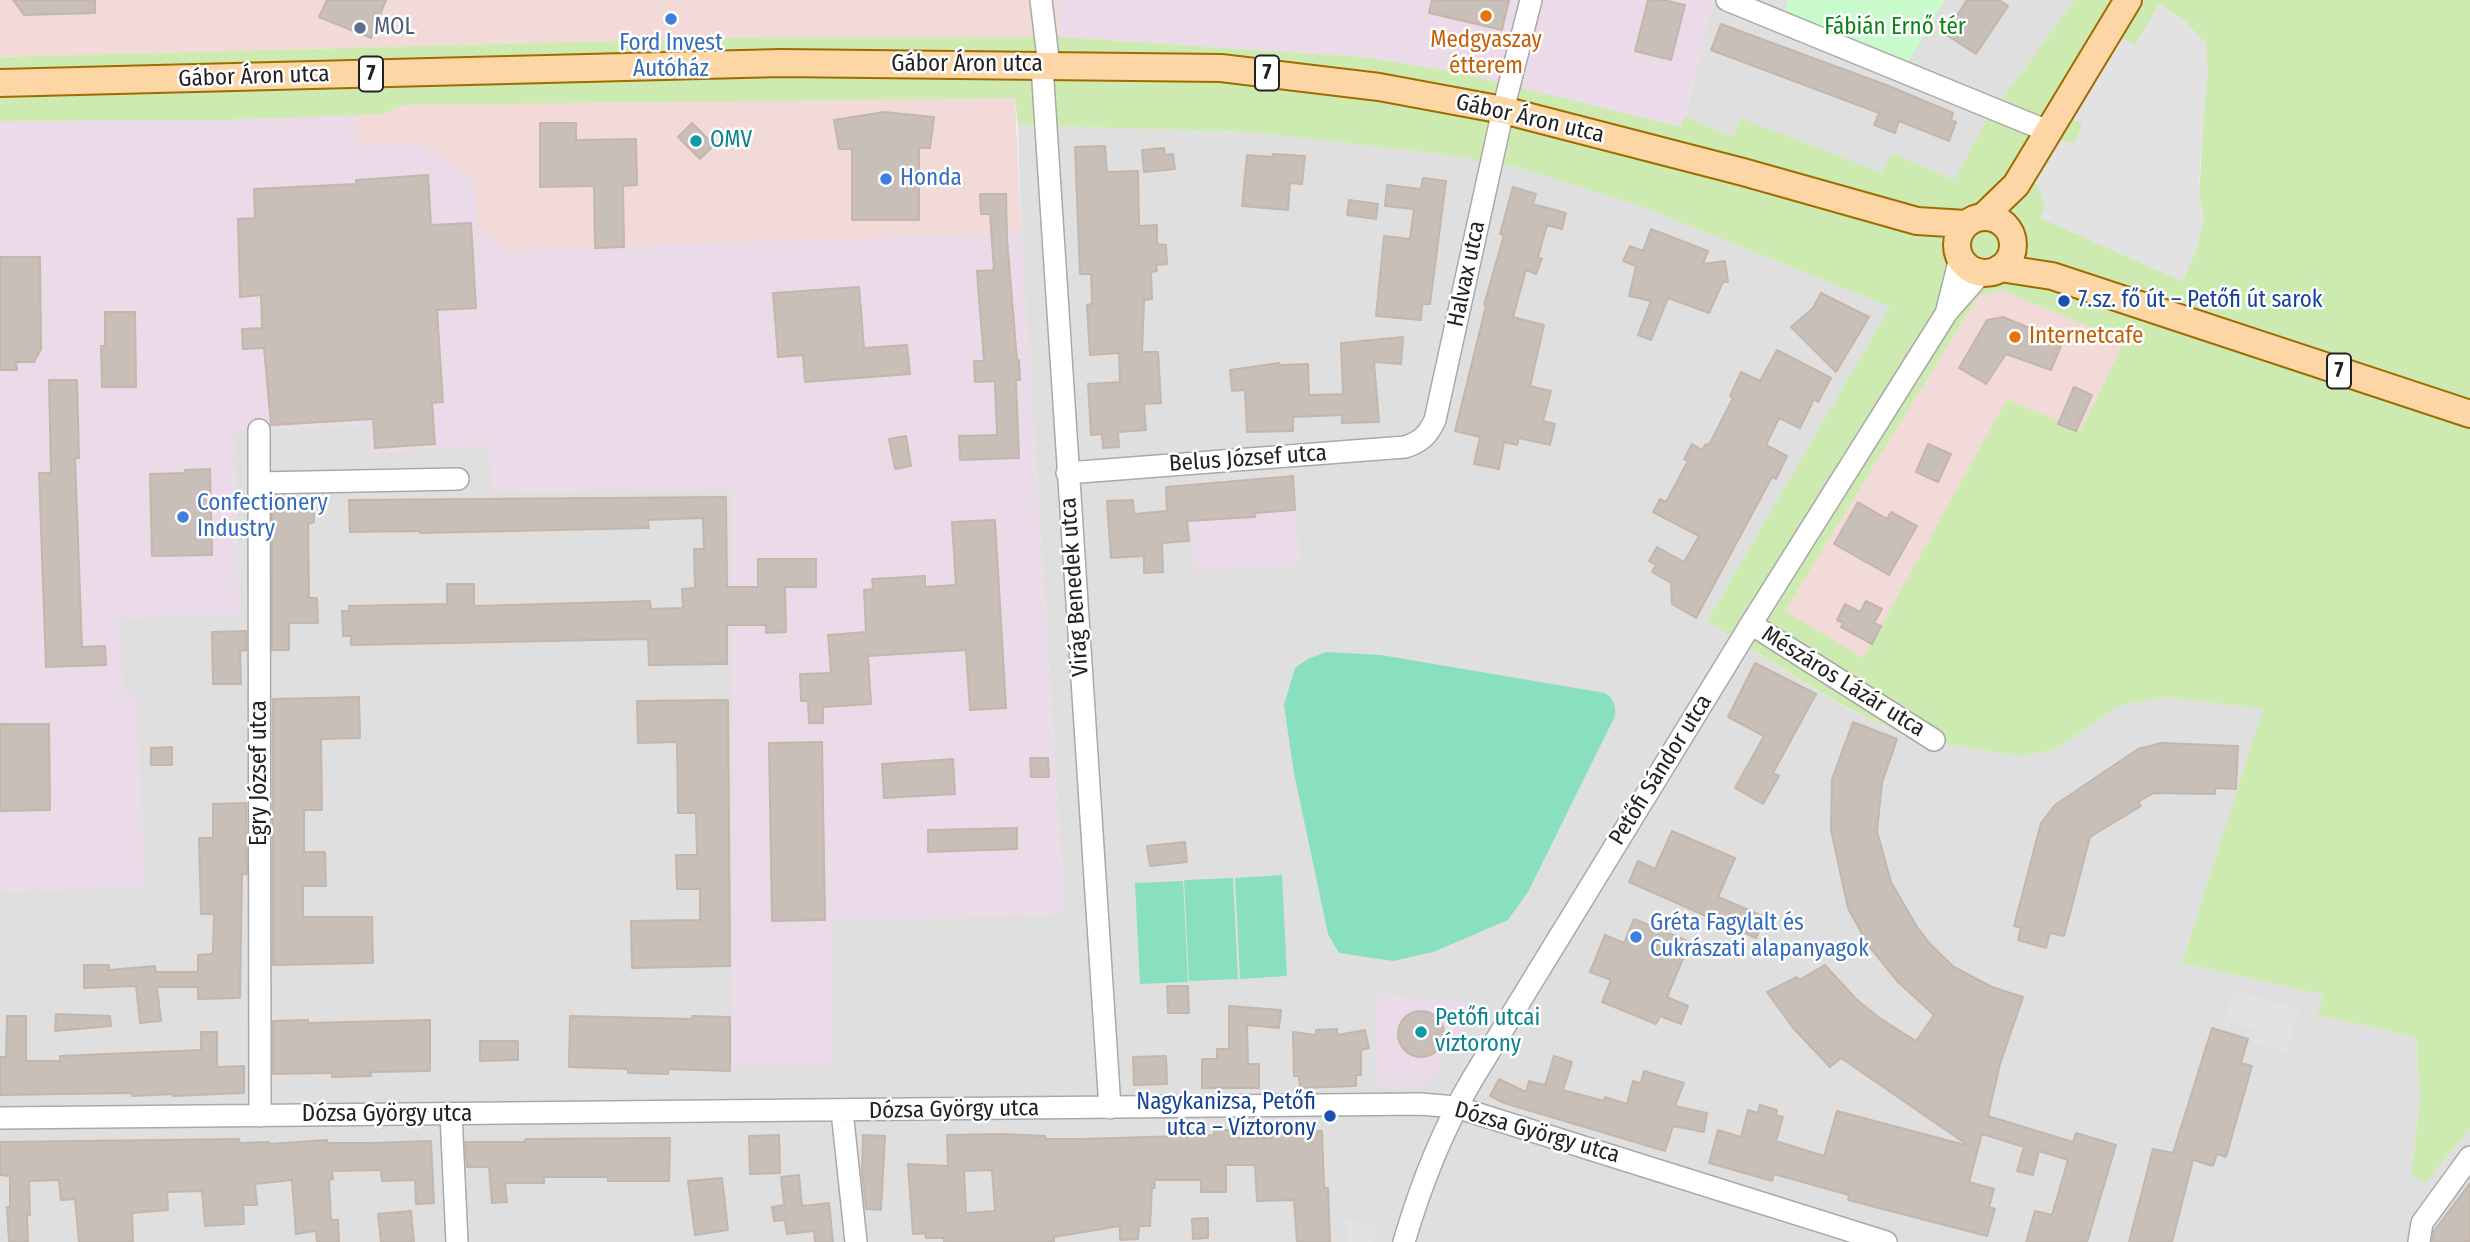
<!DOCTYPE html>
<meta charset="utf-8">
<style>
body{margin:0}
canvas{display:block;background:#f2efe9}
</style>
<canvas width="2470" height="1242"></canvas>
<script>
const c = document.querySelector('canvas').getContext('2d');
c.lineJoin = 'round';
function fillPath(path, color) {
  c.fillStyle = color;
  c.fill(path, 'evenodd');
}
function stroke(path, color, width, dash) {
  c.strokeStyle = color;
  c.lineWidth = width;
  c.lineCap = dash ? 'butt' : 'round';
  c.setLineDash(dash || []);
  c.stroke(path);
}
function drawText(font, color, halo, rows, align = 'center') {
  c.font = font + ' "Fira Sans Condensed",sans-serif';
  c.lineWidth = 5;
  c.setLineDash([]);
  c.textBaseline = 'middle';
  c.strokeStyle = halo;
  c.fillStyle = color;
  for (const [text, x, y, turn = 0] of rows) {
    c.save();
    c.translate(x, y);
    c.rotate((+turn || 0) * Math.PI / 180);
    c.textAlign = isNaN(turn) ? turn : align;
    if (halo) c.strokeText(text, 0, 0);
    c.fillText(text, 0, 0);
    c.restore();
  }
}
fillPath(new Path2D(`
 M1713,0h75l-4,16 124,46 37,-62h130l-86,116 -35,65 -62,-28 -9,21 -142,-55 -9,18 -47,-21z
 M1018,125l230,7 193,22 72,12 133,42 245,99 -184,314 130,82 68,33 74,14 42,6 33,-6 66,-45 48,-8 96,12 -82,254 142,32 -6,20 98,22 4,63 -9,75 15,8 44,-55v114h-2470v-351l144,-4 -8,-194h-14l-3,-75 120,-4 -6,-184 137,-6 2,29 119,-8 1,46 240,-2v577l98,-147 234,-5 -43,-681zM1293,476l6,88 -111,-81z`), '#e0dfdf');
fillPath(new Path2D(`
 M0,0h1057l5,37h-296l-766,20z
 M832,98h183l6,135 -516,17 -28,-25 -58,-82 -61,2 -2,-31h28l20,-9z
 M2001,290l124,51 -44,90 -74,-31 -144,259 -79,-47 194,-316z`), '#f2dad9');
fillPath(new Path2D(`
 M1057,0h656l-31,127 -225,-55 -93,-15 -302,-20z
 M356,114l2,31 61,-2 57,38 1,44 28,25 516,-17 43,681 -233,5 1,146 -100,1v-577l-240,2 -2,-46 -118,9 -3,-30 -136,6 6,184 -119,4 2,75h15l7,194 -144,4v-770l225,-1z
 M1293,476l6,88 -105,8 -7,-89z
 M1376,994l103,10 -53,82h-48z`), '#ebdbe8');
fillPath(new Path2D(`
 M2075,0h395v1128l-44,55 -15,-8 9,-75 -4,-63 -99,-22 7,-20 -142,-32 81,-254 -95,-12 -48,8 -66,45 -33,6 -42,-6 -74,-14 -67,-33 -131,-82 183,-314 -244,-99 -133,-42 -72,-12 -193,-22 -230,-7 -3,-27 -611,7 -20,9 -159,6 -225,1v-64l766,-20h296l302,20 93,15 224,55 4,-11 47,21 9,-19 141,55 10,-20 62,27 35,-64zM2120,37l14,8 70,61 -5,92 5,19h-163l4,-9 -6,-20 36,-45 8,-19 -12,-7zM2001,290l123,51 -43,90 -74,-32 -144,259 -78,-47 193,-315z`), '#cdebb0');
fillPath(new Path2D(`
 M1788,0h157l-37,62 -124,-45z`), '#c8facc');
fillPath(new Path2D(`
 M1326,652l55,3 224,38c9,6 11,12 10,23l-87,176 -20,28 -75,32 -40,9 -54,-8 -11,-19 -34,-161 -10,-68 11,-37 13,-9z
 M1282,875l5,101 -47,3 -5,-101z
 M1233,878l5,101 -49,2 -5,-101z
 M1183,881l5,101 -48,2 -5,-101z`), '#88e0be');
fillPath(new Path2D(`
 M2159,4l25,16 22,23 2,27 -8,94 -1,34 5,19 -7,31 -14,34 -143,-64 5,-10 -6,-20 -5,-5 23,-43 18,3 8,-18 -12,-8 48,-80 16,8z
 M2233,990l66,19 -12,43 -32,-9 3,-12 -33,-10z
 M1345,1220l33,4 -5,18h-26z`), '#e2e2e2');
const building = new Path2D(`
 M13,0h82v13l-71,2z
 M327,0h59l-15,38 -52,-21z
 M1432,0h77l-7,30 -73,-17z
 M1648,0h16l21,5 -14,55 -36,-9z
 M1967,0h32l9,6 -32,48 -31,-20z
 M1721,24l168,62 64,27 -2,7 5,2 -7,19 -50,-20 -4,12 -21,-8 5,-12 -168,-63z
 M884,112l50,5 -4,31h-11v72h-67v-71h-13l-5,-29z
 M540,123h36v17l60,-1 1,46 -14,1 1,61 -29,1 -1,-62 -54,1z
 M692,123l22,22 -14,14 -22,-22z
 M1105,146l2,26 31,-1 1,55 18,-1v19l9,1 1,19 -11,1 1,6 -6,1 1,27 -8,1 -2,52h16l3,51 -17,1 2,26 -28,2 1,15 -16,1 -1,-14 -11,1 -3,-51 32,-2 -1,-29 -29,2 -3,-50 5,-1 -1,-30h-11l-5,-127z
 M1164,148l1,7 8,-1 2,15 -31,3 -2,-22z
 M1273,154l32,2 -3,28 -12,-1 -2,27 -46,-4 5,-51 26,2z
 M428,175l3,50 40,-2 5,85 -39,2 6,92 -11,1 3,41 -60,4 -2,-29 -102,6 -7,-77 -21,1 -1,-20 20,-1 -1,-33 -21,2 -2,-78 17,-1 -1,-29 102,-5v-4z
 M1423,178l23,3 -16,123h-8l-1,16 -45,-4 8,-80 26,3 4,-30 -29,-3 2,-21 34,4z
 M1513,187l23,7 -3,10 33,9 -4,16 -15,-4 -9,32 4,2 -6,15 -10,-4 -13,47 31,8 -14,61 21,5 -8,30 12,3 -5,21 -31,-7 -2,7 -13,-3 -5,27 -25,-5 6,-27 -25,-6 31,-125 -2,-1 20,-70 -4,-1z
 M980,194h26l1,45 10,121h2l1,20h-4l3,78 -59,2 -1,-24 38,-1 -2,-54 -20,1 -1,-21h10l-7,-90 17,-1 -4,-56h-9z
 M1349,200l29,4 -2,15 -29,-4z
 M1651,229l57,22 -5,13 22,-3 3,21h-5l-14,31 -41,-15 -17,42 -13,-5 13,-34 -22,-5 7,-30 -13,-5 7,-15 13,5z
 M0,257h40l1,92 -7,13h-18l1,8h-17z
 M859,287l5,61 43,-3 3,29 -105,8 -2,-27 -25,2 -5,-64z
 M1821,293l48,24 -33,55 -45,-45 22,-19z
 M105,312h30l1,75h-34l-1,-41h4z
 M2003,317l34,14 24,15 -10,24 -45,-16 -20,30 -27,-16 28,-48z
 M1403,337l-2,27 -27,-2 5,60 -37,1v-8l-49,2v14l-46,1 -2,-42 -13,1 -2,-21 49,-7v2l29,-1 1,31 34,-1 -2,-51z
 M1777,350l54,28 -13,24 -4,-3 -14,29 -21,-10 -13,27 21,11 -11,23 -4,-2 -76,141 -24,-14 -1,-21 -19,-11 4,-7 -7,-4 8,-14 27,15 15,-26 -46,-24 7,-13 6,3 22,-41 -4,-2 8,-15 10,6 4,-6 3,1 24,-47 -3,-2 11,-24 19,9z
 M49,380h28l2,78h-4l7,189 23,-1 1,19 -60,2 -7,-194h12z
 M2074,387l18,8 -16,36 -18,-7z
 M906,436l5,30 -16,3 -6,-30z
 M1928,444l23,10 -13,28 -22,-10z
 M210,469l2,86 -60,1 -2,-82 35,-1v-3z
 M1293,476l2,34 -40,3v4l-68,4 2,20 -27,2 1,29 -19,1v-17l-33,2 -4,-57 26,-1 1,14 33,-3 -1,-24z
 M726,497l1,90h31v-28h58v28h-31l1,45 -20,1v-8h-39v39l-78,1 -1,-26 -297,6v-9h-8l-1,-25h7v-5l98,-2v-20h27v22l176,-5 1,8 32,-1 -1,-19 13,-1 -1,-39h10l-1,-31 -55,2 1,8 -229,5v-2l-70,1 -1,-32z
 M272,500h42v22l-6,2 1,74h8l1,25h-29v27h-17z
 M1858,502l29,17 4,-7 26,14 -28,49 -55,-31z
 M995,520l11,188 -36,2 -4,-60 -98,6 3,48 -48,3v16h-14l-1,-22h-7l-1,-27 31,-1 -3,-38 38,-3 -2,-42 9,-1 -1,-10 53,-3v11l31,-2 -4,-63z
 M1866,601l16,8 -8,14 7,3 -9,18 -31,-17 2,-4 -6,-3 8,-16 15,8z
 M246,631v19l-6,1 1,33h-28l-1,-52z
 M1755,663l61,31 -43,79 6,3 -16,28 -28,-16 29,-52 -36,-19z
 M359,697l1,41 -39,1 1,71h-18v42h21l1,34h-23v31h69l1,46 -100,2v-266z
 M728,700l2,266 -98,2 -1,-47 69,-1v-31h-23l-1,-34h21l-1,-42h-18l-1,-71 -39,1 -1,-42z
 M1853,722l44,17 -15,44 -5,48 14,51 26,45 14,18 23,22 38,20 31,10 -23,67 -12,52 85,26 3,-9 40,12 -29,97h-61l9,-31 17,4 16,-55 -29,-9 -6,24 -16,-4 7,-24 -42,-13 -13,48 25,7 -5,18 6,2 -8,27 -139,-36 1,-5 -75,-21 -2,7 -63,-18 9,-33 23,7 7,-27 10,3 2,-8 17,5 -1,5 7,2 -7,24 48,15 13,-45 132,35 -128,-88 -11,9 -36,-38 -27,-37 30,-15 2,3 26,-15 31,34 25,20 35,22 18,-26 -36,-33 -30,-37 -20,-37 -17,-78 1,-51z
 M0,724h49l1,86 -50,1z
 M822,742l3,178 -53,1 -3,-178z
 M2161,743l77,3 -2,43 -21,-1v6l-61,-1 -16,9 3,4 -51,31 -26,99 -14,-3 -4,15 -28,-8 3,-12 -7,-2 27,-103 14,-18 83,-56z
 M172,747v18h-21v-17z
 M1030,758h18l1,19h-18z
 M953,759l2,35 -71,4 -2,-34z
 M246,803l1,71h-5l-2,124 -42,1v-12h-41l4,34 -21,2 -4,-37 -52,2v-23h25v5l46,-4 1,6h42v-17l13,-1 2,-3 1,-37h-13l-2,-76h14v-34z
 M1017,828v21l-89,3v-22z
 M1672,831l63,27 -17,39 47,20 -9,21 -127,-56 9,-21 17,8z
 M1185,842l2,20 -37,4 -3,-20z
 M1634,919l56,23 -23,55 21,9 -7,18 -21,-8 -4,8 -54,-22 9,-22 -21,-8 15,-37 19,8z
 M1167,986h21l1,27h-21z
 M1229,1006l52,4 -2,18 -32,-3 1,39h11v24h-57v-29h15v-10h12z
 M1398 1034a23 23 0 1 1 46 0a23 23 0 1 1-46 0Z
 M56,1014l54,2 1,10 -56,5z
 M7,1016h19v45h34v-5l141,-6v-18h16v35l27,-1v27l-71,3v-2l-41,2v-3l-132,2v-38h6z
 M570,1016l122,3v-3l38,1v54l-62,-2v5l-40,-1v-4l-59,-2z
 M308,1020v3l122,-3v51l-59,1v4l-39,1v-4l-59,1v-53z
 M2212,1028l36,11 -7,24 11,3 -26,91 -9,-3 -4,12 -20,-6 -21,82h-43l24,-93 20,4z
 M1337,1029v6l28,-5 4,18 -8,2v25h-5v11l-56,2 -1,-12h-5l-1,-44 23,3v-5z
 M480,1041h38v19l-38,1z
 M1166,1056l1,28 -33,1 -1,-28z
 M1554,1056l18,6 -9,28 41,11 1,-4 22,7 6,-23 8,2 3,-12 40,12 -9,23 32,7 -3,19 -31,-6 -8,25 -161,-48 -14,-7 9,-17 27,13 3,-11 16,4z
 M1214,1130h18v8h40v-5l50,-2 2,57h4l2,54h-33l-3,-42 -37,1 -2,-36h-29v27h-25v-12h-47l1,8h-3l-2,38h-11l-1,13 -18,1v-14l-66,11v5h-110v-4h-18l-1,-5 -12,1 -5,-70 40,2 -1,-31 57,-1 41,2 1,3h37l131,-4zM992,1170l3,41 -29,2 -2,-42z
 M779,1135l1,38 -30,1 -1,-38z
 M863,1135l22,1 -4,74 -15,-1 -4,-36z
 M670,1138l-1,43h-61v-4h-64v6h-39l2,19 -15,1 -3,-36h-22l-2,-25h59l2,-3z
 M239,1139l1,4 29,-1v2l58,-4 1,3h44l59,-2 3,62 -18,1 -1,-24 -33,1 -1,-11 -49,1 1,8 -4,1 2,40h7l1,22h-22l-1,-11 -20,3 -4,-54 -37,4 2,21h-14l1,19 -39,2 -3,-35 -35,1 1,18 -36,3 1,29h-54l-4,-43 -14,1 -2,-20 -30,1 1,34 -3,-1 1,28h-19l-2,-35h3v-31l-10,-1v-33z
 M799,1175l3,31 27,-3 4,39h-18l-1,-11 -27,3 -2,-14 -11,1 -2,-14 12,-2 -3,-28z
 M722,1178l6,52 -33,5 -7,-54z
 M2470,1183v59h-38l2,-11z
 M411,1211l3,31h-33l-3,-28z
 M1208,1218v20l-15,1 -1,-20z`);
fillPath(building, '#c7bfb8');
stroke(building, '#c4b6ab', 2);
const minor = new Path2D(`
 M1041,0l8,66
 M1727,0l323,132
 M1042,66l68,1042
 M1947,310l13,-52
 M259,430l1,686
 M1067,473l338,-26c16,-5 23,-12 30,-27l68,-310 28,-110
 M259,483l199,-4
 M1751,624l183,116
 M842,1111l14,131
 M451,1114l6,128
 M0,1118l1420,-14 36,3 430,135
 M1404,1242c17,-58 38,-112 69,-164l278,-454 196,-312 35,-40
 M2419,1242l3,-19 48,-66`);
const major = new Path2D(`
 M0,83l781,-20 440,5 158,19 124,23 240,62 174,49 49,3
 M1983,217l33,-32 112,-185
 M1957 245a28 28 0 1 1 56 0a28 28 0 1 1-56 0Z
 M2000,268l52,8 418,138`);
stroke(minor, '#a9a9a9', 24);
stroke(major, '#a06b00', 30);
stroke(minor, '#fff', 21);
stroke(major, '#fcd6a4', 26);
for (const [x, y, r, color] of [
 [1486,16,7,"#e8710a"],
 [671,19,7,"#3f7fe0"],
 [360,28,7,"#5c6f8a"],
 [696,141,7,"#0f9aa8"],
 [886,179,7,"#3f7fe0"],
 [2064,301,7,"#1a4fb4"],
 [2015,337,7,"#e8710a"],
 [183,517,7,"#3f7fe0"],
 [1636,937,7,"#3f7fe0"],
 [1421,1032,7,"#0f9aa8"],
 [1330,1116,7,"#1a4fb4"]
]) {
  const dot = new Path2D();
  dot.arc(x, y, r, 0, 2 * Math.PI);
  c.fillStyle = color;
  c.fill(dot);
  stroke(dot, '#fff', 2.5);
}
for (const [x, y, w] of [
 [1267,73,24],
 [371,74,24],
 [2339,371,24]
]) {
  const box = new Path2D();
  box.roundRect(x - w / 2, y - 17.5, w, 35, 5);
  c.fillStyle = '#fff';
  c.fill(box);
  stroke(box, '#222', 2);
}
drawText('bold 21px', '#222', null, [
 ["7",1267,73],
 ["7",371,74],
 ["7",2339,371]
]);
drawText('23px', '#4e5e75', '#fff', [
 ["MOL",374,28]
], 'left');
drawText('23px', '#0c8416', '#fff', [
 ["Fábián Ernő tér",1895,28]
]);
drawText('23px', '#c56008', '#fff', [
 ["Medgyaszay",1486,41],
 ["étterem",1486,67],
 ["Internetcafe",2029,337,"left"]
]);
drawText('23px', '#366cbe', '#fff', [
 ["Ford Invest",671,44,"center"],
 ["Autóház",671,70,"center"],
 ["Honda",900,179],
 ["Confectionery",197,504],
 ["Industry",197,530],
 ["Gréta Fagylalt és",1650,924],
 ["Cukrászati alapanyagok",1650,950]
], 'left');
drawText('23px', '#222', '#fff', [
 ["Gábor Áron utca",967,65],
 ["Gábor Áron utca",254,77,-2],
 ["Gábor Áron utca",1530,119,13],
 ["Halvax utca",1467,274,-78],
 ["Belus József utca",1248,459,-4],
 ["Virág Benedek utca",1075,587,-94],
 ["Mészáros Lázár utca",1843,682,32],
 ["Petőfi Sándor utca",1661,770,-58],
 ["Egry József utca",260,773,-90],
 ["Dózsa György utca",954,1110,-1],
 ["Dózsa György utca",387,1115],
 ["Dózsa György utca",1537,1133,16]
]);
drawText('23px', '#0d838f', '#fff', [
 ["OMV",710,141],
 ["Petőfi utcai",1435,1019],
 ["víztorony",1435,1045]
], 'left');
drawText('23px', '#164399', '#fff', [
 ["7.sz. fő út – Petőfi út sarok",2078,301],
 ["Nagykanizsa, Petőfi",1316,1103,"right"],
 ["utca – Víztorony",1316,1129,"right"]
], 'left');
</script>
